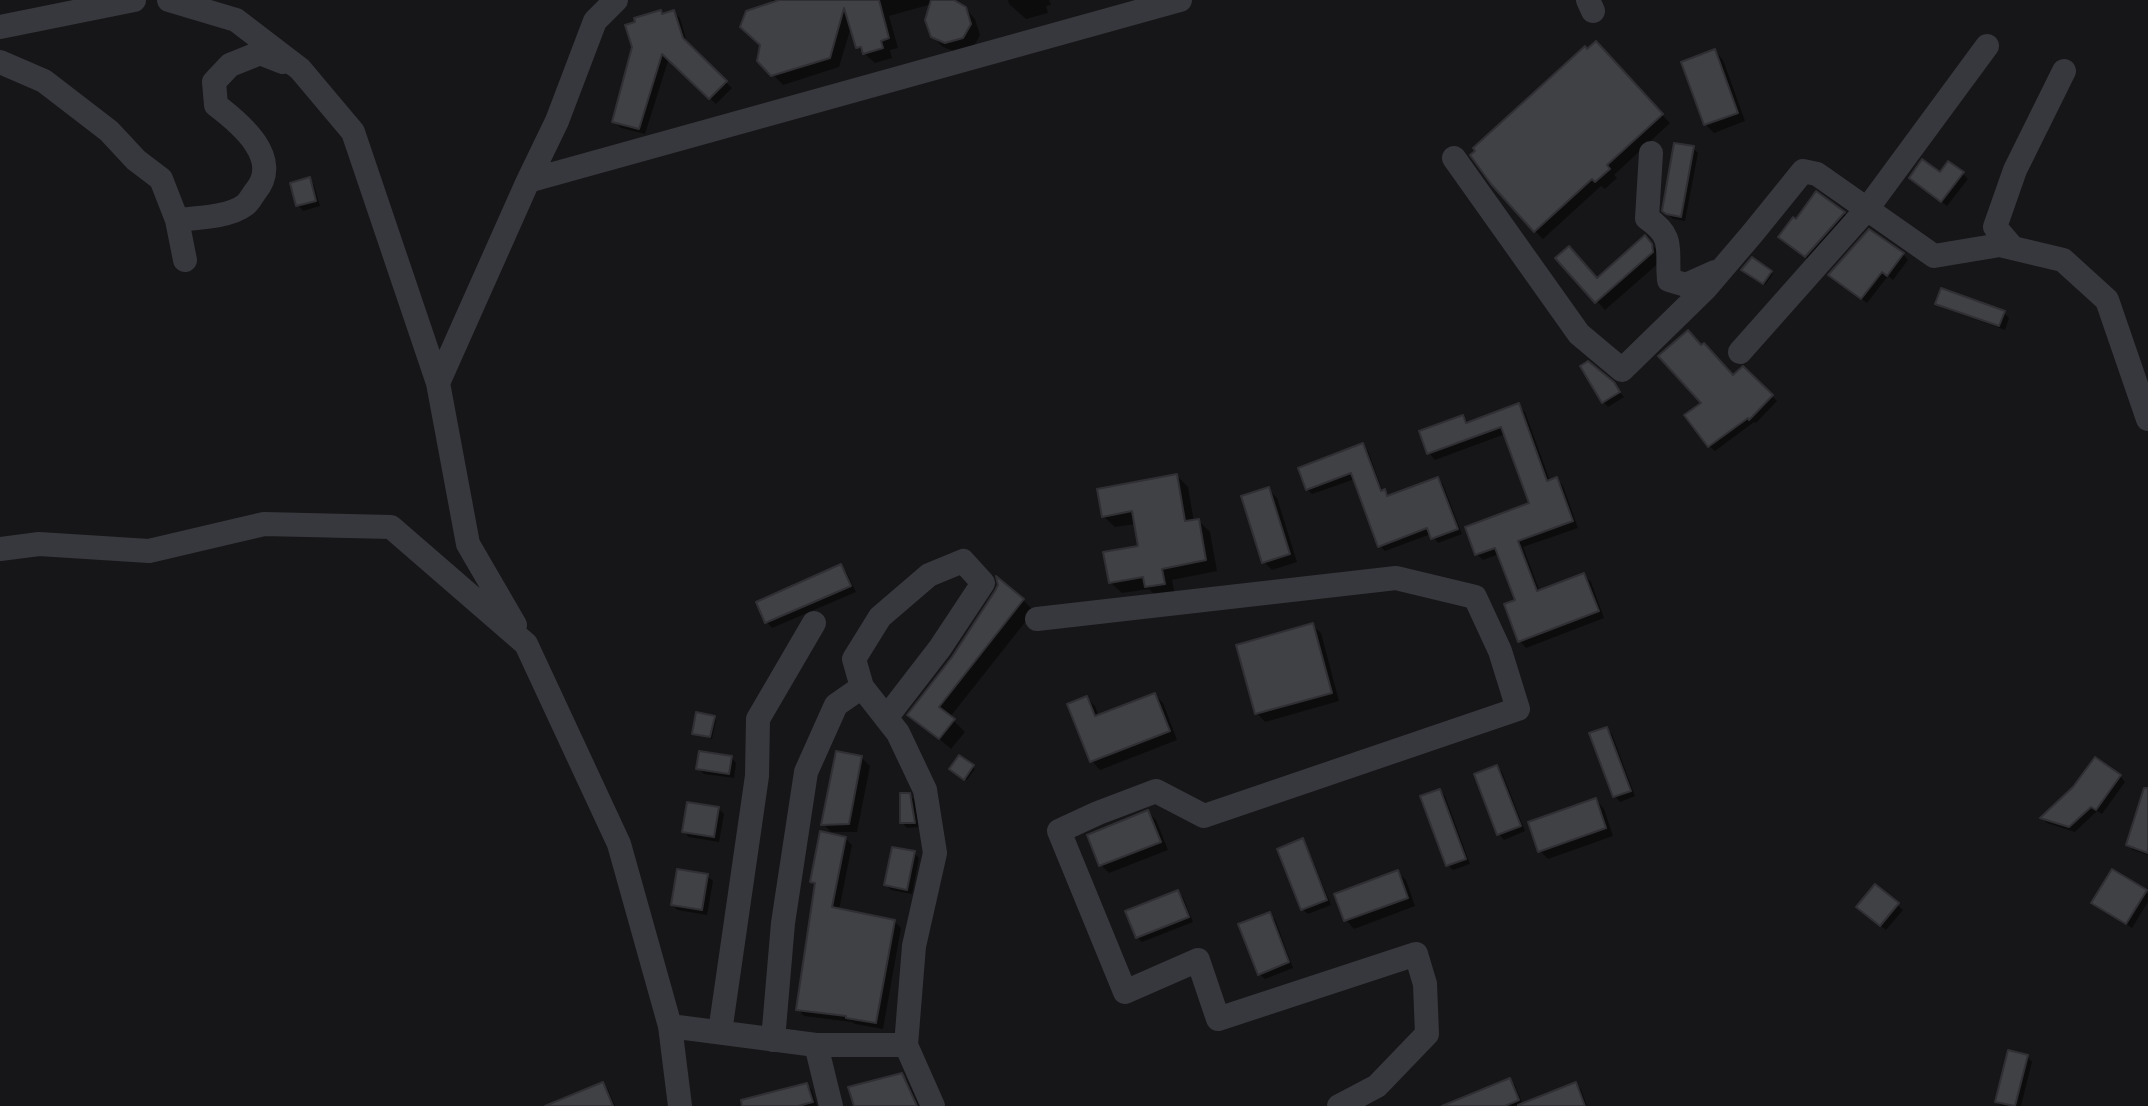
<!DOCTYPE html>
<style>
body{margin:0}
canvas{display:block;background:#161618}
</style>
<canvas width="2148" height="1106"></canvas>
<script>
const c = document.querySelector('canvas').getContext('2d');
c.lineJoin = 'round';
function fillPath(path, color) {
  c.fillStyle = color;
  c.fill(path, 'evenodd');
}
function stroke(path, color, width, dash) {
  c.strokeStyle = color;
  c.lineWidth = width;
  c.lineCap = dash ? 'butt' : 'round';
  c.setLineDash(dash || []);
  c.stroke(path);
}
fillPath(new Path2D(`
 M772,0h179l14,8 10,11 5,16 -7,13 -17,4 -13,-5 -11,-11v-32l-43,12 9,32 -8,2 2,8 -17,5 -18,-16 -6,-20 -12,40 -56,18 -24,-25 14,-56z
 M1008,0h41l2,5 -5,1 2,7 -22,6 -17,-15z
 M660,12l3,3 10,-3 7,6 8,28 44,42 -16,16 -47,-46 -24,76 -24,-6 -7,-7z
 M1588,51l16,1 66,71 -56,52 3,3 -12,11 -4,-3 -58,53 -8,-8 -57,-80z
 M1715,51l8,9 22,61 -31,12 -9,-9z
 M1693,148l5,5 -13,68 -12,-2 -9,-9z
 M1962,173l6,6 -21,27 -31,-23z
 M309,179l5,6 6,21 -17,5 -5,-6z
 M1844,213l5,5 -38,43 -23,-17 9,-23z
 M1645,238l13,13 3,10 -56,49 -47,-52 39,22z
 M1903,254l5,6 -15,20 -5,-4 -21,27 -31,-23z
 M1746,271l25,1 2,2 -8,11z
 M1937,303l67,10 5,5 -4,12 -62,-22z
 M1701,347l33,30 9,-8 34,32 -21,22 -2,-1 -39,29 -6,-5 -6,-43z
 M1613,384l11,13 -16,10 -5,-6z
 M1518,405l7,7 25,69 7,-2 6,7 15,42 -55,19 17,45 44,-17 7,7 13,36 -78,30 -6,-7 -3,-40 -18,-47 -16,6 -6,-6 54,-50 -26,-70 -70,26 -6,-7 34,-36 7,6z
 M1363,445l5,6 15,41 7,5 48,-18 5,5 19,50 -24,9 -7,-9 -46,17 -5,-5 -25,-67 -43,15 -5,-5z
 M1177,476l11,11 6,35 5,-1 11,11 7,39 -45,9 3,15 -17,3 -9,-9 -27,4 -12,-11 30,-35 -4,-23 -21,3 -12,-11z
 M1268,489l9,9 20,64 -25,8 -8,-8z
 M841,566l5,5 10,21 -84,36 -5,-6 -9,-19z
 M1023,600l11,11 -84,106 15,15 -14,17 -41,-35z
 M1312,625l9,8 18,68 -74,21 -8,-9z
 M1155,695l8,8 14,37 -77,30 -8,-9 -5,-63 8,8 4,11z
 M714,718l2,2 -4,19 -18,-6z
 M1607,729l5,5 23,62 -15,6 -5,-6z
 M731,757l5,6 -2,15 -30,-4 -6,-6z
 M861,757l9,9 -13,66h-26l-8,-8z
 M960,757l15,12 -8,11 -10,-7z
 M1497,767l5,5 23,59 -21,9 -5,-6z
 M2120,776l5,6 -23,32 -5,-3 -22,21 -28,-9 -5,-5z
 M1440,791l5,5 25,68 -17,6 -5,-5z
 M909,795l6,5 4,27 -12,1 -5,-6z
 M1596,800l8,9 9,27 -65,23 -8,-8z
 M2148,805v50l-15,-5 -5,-5z
 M718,808l6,6 -5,28 -30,-5 -5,-5z
 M1148,812l8,8 12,30 -59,23 -8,-8z
 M845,838l7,7 -13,65 56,12 6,6 -18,101 -28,-5 -3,-2 -48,-6 -6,-7 18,-123 -4,-4z
 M1302,841l5,5 24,59 -23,9 -6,-5z
 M914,853l5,5 -7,36 -21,-4 -5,-5z
 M1397,872l9,8 9,26 -61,23 -8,-9z
 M707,876l6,5 -6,34 -29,-5 -6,-5z
 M1876,886l27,24 -17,20 -23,-18z
 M1178,892l5,5 10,25 -51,20 -5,-5z
 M2146,892l2,2v8l-16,26 -39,-26z
 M1269,914l6,5 18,49 -28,11 -6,-5z
 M2027,1057l5,5 -11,44h-20l-4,-4z
 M901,1074l6,6 12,26h-63z
 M1509,1080l6,5 8,20 52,-21 6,5 6,17h-130z
 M603,1084l5,5 7,17h-43z
 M807,1085l5,5 5,16h-50z`), '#0007');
const building = new Path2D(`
 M779,0h100l10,38 -8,3 2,7 -20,6 -2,-7 -5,1 -12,-40 -14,50 -59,18 -14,-15 3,-16 -20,-18 6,-16z
 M931,0h23l12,7 5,17 -8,14 -18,5 -14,-6 -6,-17z
 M661,10l1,4 12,-4 9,28 44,43 -18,18 -47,-45 -23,75 -27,-7 20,-75 -7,-22 10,-3 -1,-4z
 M1596,41l67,73 -56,51 3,4 -15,13 -3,-3 -58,53 -43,-48 -21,-29 5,-4 -2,-3 112,-102 2,3z
 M1715,49l23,64 -34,12 -23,-63z
 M1674,143l20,3 -13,71 -15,-3 -4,-3z
 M1922,159l18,13 8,-11 16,11 -23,30 -32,-24z
 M310,177l6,24 -20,5 -6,-23z
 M1816,191l29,21 -40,45 -27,-20 15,-20 3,2z
 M1869,229l35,24 -17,23 -5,-4 -21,27 -33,-24z
 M1645,235l7,9 1,8 -58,51 -40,-45 14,-12 28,32z
 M1752,257l20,14 -9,13 -22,-14z
 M1941,288l64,23 -6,15 -64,-22z
 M1688,330l13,15 3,-2 29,32 10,-9 30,29 -24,25 -1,-2 -40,29 -24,-32 17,-12 -43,-47z
 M1588,361l26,21 6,10 -18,11 -22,-37z
 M1519,403l28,78 10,-4 16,44 -55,20 19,50 47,-18 15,38 -81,31 -14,-38 11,-4 -20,-52 -20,7 -10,-28 64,-24 -28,-76 -74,27 -8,-23 44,-16 3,8z
 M1363,443l18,48 4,-2 2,7 51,-19 20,52 -27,10 -4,-11 -49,19 -27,-74 -45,17 -8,-22z
 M1177,474l8,47 14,-2 7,41 -44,9 3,15 -20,3 -2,-10 -34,6 -6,-31 35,-6 -6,-35 -30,6 -5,-28z
 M1269,487l21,67 -28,9 -21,-67z
 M841,564l10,22 -86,37 -9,-21z
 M996,576l28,23 -85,108 16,12 -16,20 -32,-24 45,-58 43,-66 3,-6z
 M1313,623l19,70 -77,21 -19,-69z
 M1155,693l15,38 -80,31 -23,-58 20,-8 8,20z
 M696,712l19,4 -5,21 -18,-3z
 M1607,727l24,64 -18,6 -24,-64z
 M699,751l33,5 -3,18 -33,-5z
 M836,751l26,5 -13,68 -28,1z
 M959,755l15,10 -10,15 -15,-11z
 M2095,757l26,18 -25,35 -5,-3 -22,20 -29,-9 33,-31z
 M1497,765l24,61 -24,9 -23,-61z
 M2144,788h4v65l-22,-8z
 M1440,789l26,70 -20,7 -26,-70z
 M900,793h10l5,30h-15z
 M1596,798l10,30 -68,24 -10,-30z
 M687,802l32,5 -5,30 -32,-5z
 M1148,810l13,32 -62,24 -12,-31z
 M820,831l26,6 -14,70 63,13 -19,103 -30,-5v-2l-50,-6 19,-127 -5,-1z
 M1303,838l24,62 -26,10 -24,-61z
 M892,847l23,4 -8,39 -23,-5z
 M677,869l31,5 -6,36 -31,-5z
 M2112,869l35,21 -21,34 -35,-21z
 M1398,870l10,28 -64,23 -10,-27z
 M1875,884l24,19 -19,23 -24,-19z
 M1178,890l11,27 -53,21 -11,-27z
 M1270,912l19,50 -31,13 -20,-51z
 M2008,1050l20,5 -13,51 -20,-4z
 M902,1073l15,33h-63l-6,-19z
 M1510,1078l9,22 -14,6h-63z
 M603,1082l10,24h-68z
 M1576,1082l9,24h-67v-1z
 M807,1083l6,19 -15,4h-56l-1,-6z`);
fillPath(building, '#404145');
stroke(building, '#303034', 2);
stroke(new Path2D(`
 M169,0l67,20 64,49 53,63 85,251
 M1588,0l5,11
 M0,27l134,-27
 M0,62l44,19 65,50 27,29 25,19 16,41 8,40
 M1651,153l-4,65c29,20 19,32 22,62l17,5 29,-13
 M1454,158l125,176 43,36 83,-81 47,-55 51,-63 14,3 117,82 66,-11 63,15 44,40 41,119
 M528,181l652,-181
 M177,220c19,-2 53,-3 68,-15 4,-3 7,-9 10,-13 28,-33 -14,-68 -39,-87l-2,-23 16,-17 30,-12 23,9
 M2013,248l-18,-21 20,-57 49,-99
 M1740,352l127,-143 120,-163
 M0,549l39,-5 110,7 115,-27 127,3 135,117 93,200 51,182 10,80
 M1037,619l359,-41 79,19 25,54 18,58 -314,107 -48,-25 -58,22 -39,18 66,161 73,-32 20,59 198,-65 9,30 2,50 -50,52 -38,20
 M515,625l-47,-81 -30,-161 90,-202 29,-60 38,-100 21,-21
 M886,718l54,-70 43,-65 -20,-22 -34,14 -49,42 -26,42 8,28 36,46 27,57 10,63 -21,93 -8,99 27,61
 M670,1026l146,19h90
 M720,1032l37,-256 1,-57 56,-96
 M773,1040l10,-117 23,-151 30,-67 26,-18
 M816,1045l15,61`), '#37383d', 24);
</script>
